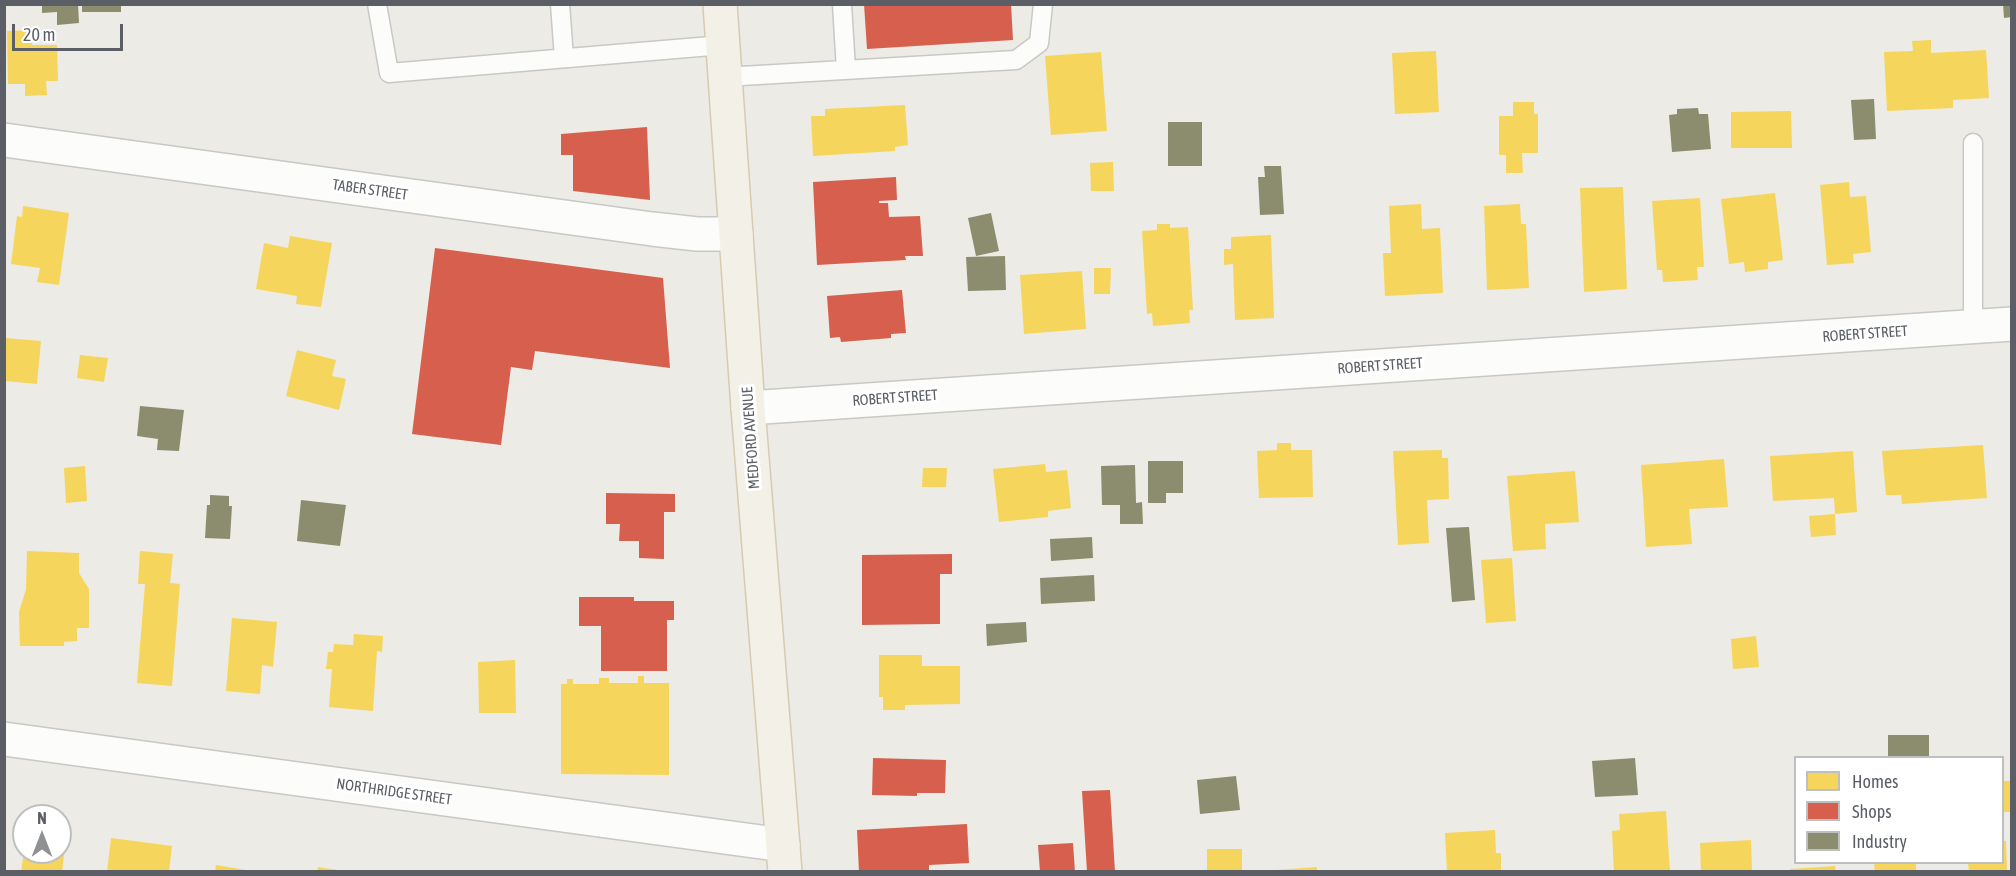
<!DOCTYPE html>
<style>
body{margin:0}
#map{position:relative;width:2016px;height:876px;overflow:hidden;background:#ecebe5;font-family:"Asap Condensed",sans-serif}
canvas{display:block}
.frame{position:absolute;inset:0;border:6px solid #5b5f65;pointer-events:none}
.legend{position:absolute;left:1794px;top:756px;width:210px;height:108px;box-sizing:border-box;background:#fff;border:2px solid #bdbfc1;margin:0;padding:8px 10px;list-style:none;font-size:18px;color:#5b5f65}
.legend li{display:flex;align-items:center;gap:12px;height:30px}
.legend b{width:30px;border:2px solid #bdbfc1}
.north{position:absolute;left:12px;top:804px;width:60px;height:60px;box-sizing:border-box;background:#fff;border:2px solid #bdbfc1;border-radius:50%;rotate:0deg;font-size:16px;font-weight:700;line-height:24px;text-align:center;color:#5b5f65}
.north::after{content:'';display:block;margin:auto;width:21px;height:27px;background:#8e9092;clip-path:polygon(50% 0,100% 100%,50% 72%,0 100%)}
.scale{position:absolute;left:12px;top:24px;width:111px;height:27px;box-sizing:border-box;border:3px solid #5b5f65;border-top:0;padding-left:8px;font-size:18px;line-height:21px;white-space:nowrap;color:#5b5f65;-webkit-text-stroke:4px #fff;paint-order:stroke}
</style>
<div id="map">
<canvas width="2016" height="876"></canvas>
<div class="frame"></div>
<ul class="legend">
<li><b style="height:16px;background:#f6d55c"></b>Homes</li>
<li><b style="height:16px;background:#d6604d"></b>Shops</li>
<li><b style="height:16px;background:#8c8c6e"></b>Industry</li>
</ul>
<div class="north">N</div>
<div class="scale">20 m</div>
</div>
<script>
const c = document.querySelector('canvas').getContext('2d');
c.lineJoin = 'round';
function fillPath(path, color) {
  c.fillStyle = color;
  c.fill(path, 'evenodd');
}
function stroke(path, color, width, dash) {
  c.strokeStyle = color;
  c.lineWidth = width;
  c.lineCap = dash ? 'butt' : 'round';
  c.setLineDash(dash || []);
  c.stroke(path);
}
function drawText(font, color, halo, rows, align = 'center') {
  c.font = font + ' "Asap Condensed",sans-serif';
  c.lineWidth = 6;
  c.setLineDash([]);
  c.textBaseline = 'middle';
  c.strokeStyle = halo;
  c.fillStyle = color;
  for (const [text, x, y, turn = 0] of rows) {
    c.save();
    c.translate(x, y);
    c.rotate((+turn || 0) * Math.PI / 180);
    c.textAlign = isNaN(turn) ? turn : align;
    if (halo) c.strokeText(text, 0, 0);
    c.fillText(text, 0, 0);
    c.restore();
  }
}
fillPath(new Path2D(`
 M31,30l1,15h25l1,36h-12l1,14 -22,1v-12h-17l-1,-53z
 M1931,40v13l55,-3 3,48 -36,2v8l-66,3 -3,-59 29,-1 -1,-10z
 M1436,51l3,61 -44,2 -3,-61z
 M1101,52l6,79 -56,4 -6,-79z
 M1513,102h21v12h4v39h-16l1,20h-17v-18h-7v-39h14z
 M905,105l3,40 -13,2v4l-82,5 -2,-40h14v-7z
 M1791,111l1,37h-61v-36z
 M1113,162l1,29h-23l-1,-28z
 M1849,182l1,15 16,-1 5,56 -18,2 1,9 -27,2 -7,-80z
 M1623,187l4,102 -43,3 -4,-104z
 M1775,193l8,67 -15,2v7l-23,3 -1,-10 -15,2 -8,-65z
 M1700,198l4,69h-7l1,13 -35,2 -1,-12h-5l-5,-69z
 M1421,204l1,25 18,-1 3,65 -58,3 -2,-43h8l-2,-47z
 M1520,204l1,20h5l3,64 -42,2 -3,-84z
 M23,206l46,7 -10,72 -22,-3 3,-14 -29,-4 6,-48 5,1z
 M1157,224h13v4l18,-1 5,83h-4l1,13 -37,3 -1,-13 -5,1 -5,-83 15,-1z
 M1271,235l3,83 -39,2 -2,-56 -9,1v-16h7v-12z
 M290,236l42,7 -11,64 -25,-3 1,-8 -41,-7 8,-46 24,5z
 M1094,268h17l-1,26h-16z
 M1082,271l4,58 -62,5 -4,-59z
 M5,338l36,3 -4,43 -32,-3z
 M297,350l39,10 -4,16 14,3 -7,31 -53,-14z
 M80,355l28,3 -4,24 -27,-4z
 M1277,443h14v7h21l1,47 -54,1 -2,-47 20,-1z
 M1983,445l4,53 -85,6 -1,-9h-15l-4,-44z
 M1442,450v8h6l1,41 -22,1 2,43 -31,2 -5,-94z
 M1853,451l4,61 -22,2 -1,-16 -61,3 -3,-45z
 M1724,459l4,48 -39,2 3,35 -46,3 -5,-82z
 M1045,464l1,8 21,-2 4,38 -23,3v6l-49,5 -6,-53z
 M85,466l2,35 -21,2 -2,-35z
 M923,468h24l-1,19h-24z
 M1575,471l4,51 -34,2 1,25 -33,2 -6,-75z
 M1835,514l1,21 -25,2 -2,-21z
 M27,551l52,2v20l10,16v39h-12v13l-13,1v4h-44l-1,-34 7,-23z
 M140,551l33,3 -3,29 10,1 -8,102 -35,-3 8,-99h-7z
 M1512,558l4,63 -30,2 -5,-63z
 M232,618l45,4 -4,45 -11,-2 -2,29 -34,-3z
 M354,634l29,2 -1,16 -5,-1 -4,60 -44,-4 3,-38h-6l2,-17h5l1,-8 19,1z
 M1756,636l3,31 -26,2 -2,-30z
 M879,655h43v11h38v38l-55,1v5h-22v-13h-4z
 M515,660l1,53h-37l-1,-51z
 M638,676h6v7h25v92l-108,-1v-90h6v-5h6v5h26v-6h10v5h29z
 M2002,781h10v31h-10z
 M1666,811l4,61h-56l-2,-41 8,-1 -1,-16z
 M60,828l7,1 -5,43h-41l3,-20h36z
 M1495,830l1,23h5v19h-54l-2,-39z
 M111,838l61,8 -3,26h-62z
 M1751,840l1,32h-51l-1,-29z
 M2002,841h4l1,31h-38l-1,-10h34z
 M1207,849h35v21h-35z
 M1874,862h42v10h-41z
 M216,865l30,5v2h-31z
 M1835,866l1,6h-46v-3z
 M318,867l20,3v2h-21z
 M1317,867v5h-41v-2z`), '#f6d55c');
fillPath(new Path2D(`
 M864,4h147l2,36 -146,9z
 M647,127l3,73 -77,-9v-36h-12v-21z
 M896,177l1,23 -18,1v2h9l1,14 31,-1 3,40h-18l1,4 -89,5 -4,-83z
 M435,248l228,30 7,90 -135,-17 -3,19 -21,-3 -10,78 -89,-11z
 M902,290l4,43 -15,1v4l-50,4 -1,-5 -10,1 -3,-42z
 M606,493l69,1v18h-11v47l-25,-1v-17h-20l1,-17h-14z
 M952,554v20h-12v50l-78,1v-70z
 M579,597h55v4h40v19h-7v51h-66v-45h-22z
 M873,758l73,2 -1,33h-28v3l-45,-1z
 M1110,790l5,82h-28l-5,-81z
 M967,824l2,39 -40,2v7h-70l-2,-42z
 M1073,843l2,29h-35l-2,-27z`), '#d6604d');
fillPath(new Path2D(`
 M42,4h36l1,19 -22,2v-13l-15,1z
 M82,4h39v8h-39z
 M2003,4h9v13l-8,1z
 M1874,99l2,40 -22,1 -3,-40z
 M1698,108l1,6h9l3,35 -39,3 -3,-37 8,-1v-5z
 M1168,122h34v44h-34z
 M1264,166h17l3,48 -24,1 -2,-38h7z
 M991,213l8,38 -23,5 -8,-38z
 M1005,256l1,34 -38,1 -2,-34z
 M140,406l44,4 -5,41 -22,-1 1,-11 -21,-3z
 M1148,461h35v32h-17v10h-18z
 M1135,465l1,38 6,-1 1,22h-23v-19h-18l-1,-39z
 M210,495l19,1v10h3l-2,33 -25,-1 2,-33h3z
 M301,500l45,5 -6,41 -43,-5z
 M1469,527l6,73 -23,2 -6,-74z
 M1092,537l1,21 -42,3 -1,-22z
 M1094,575l1,26 -54,3 -1,-26z
 M1026,622l1,20 -40,4 -1,-22z
 M1888,735h41v23h-41z
 M1635,758l3,37 -43,2 -3,-36z
 M1236,776l4,34 -40,4 -3,-34z`), '#8c8c6e');
const lane = new Path2D(`
 M377,4l12,69 334,-28
 M560,4l4,54
 M842,4l4,66
 M724,77l292,-17 23,-17 4,-39
 M1973,326v-183`);
const street = new Path2D(`
 M4,140l648,89 45,5h39
 M748,408l1264,-84
 M4,739l779,106`);
const primary = new Path2D(`
 M720,4l28,404 37,464`);
stroke(lane, '#c8c8c7', 21);
stroke(street, '#c8c8c7', 36);
stroke(primary, '#d6cbb1', 36);
stroke(lane, '#fcfcfb', 18);
stroke(street, '#fcfcfb', 33);
stroke(primary, '#f3f0e7', 33);
drawText('15px', '#5b5f65', '#fff', [
 ["TABER STREET",370,190,8],
 ["ROBERT STREET",1865,334,-4],
 ["ROBERT STREET",1380,366,-4],
 ["ROBERT STREET",895,398,-4],
 ["MEDFORD AVENUE",751,438,-94],
 ["NORTHRIDGE STREET",394,792,8]
]);
</script>
